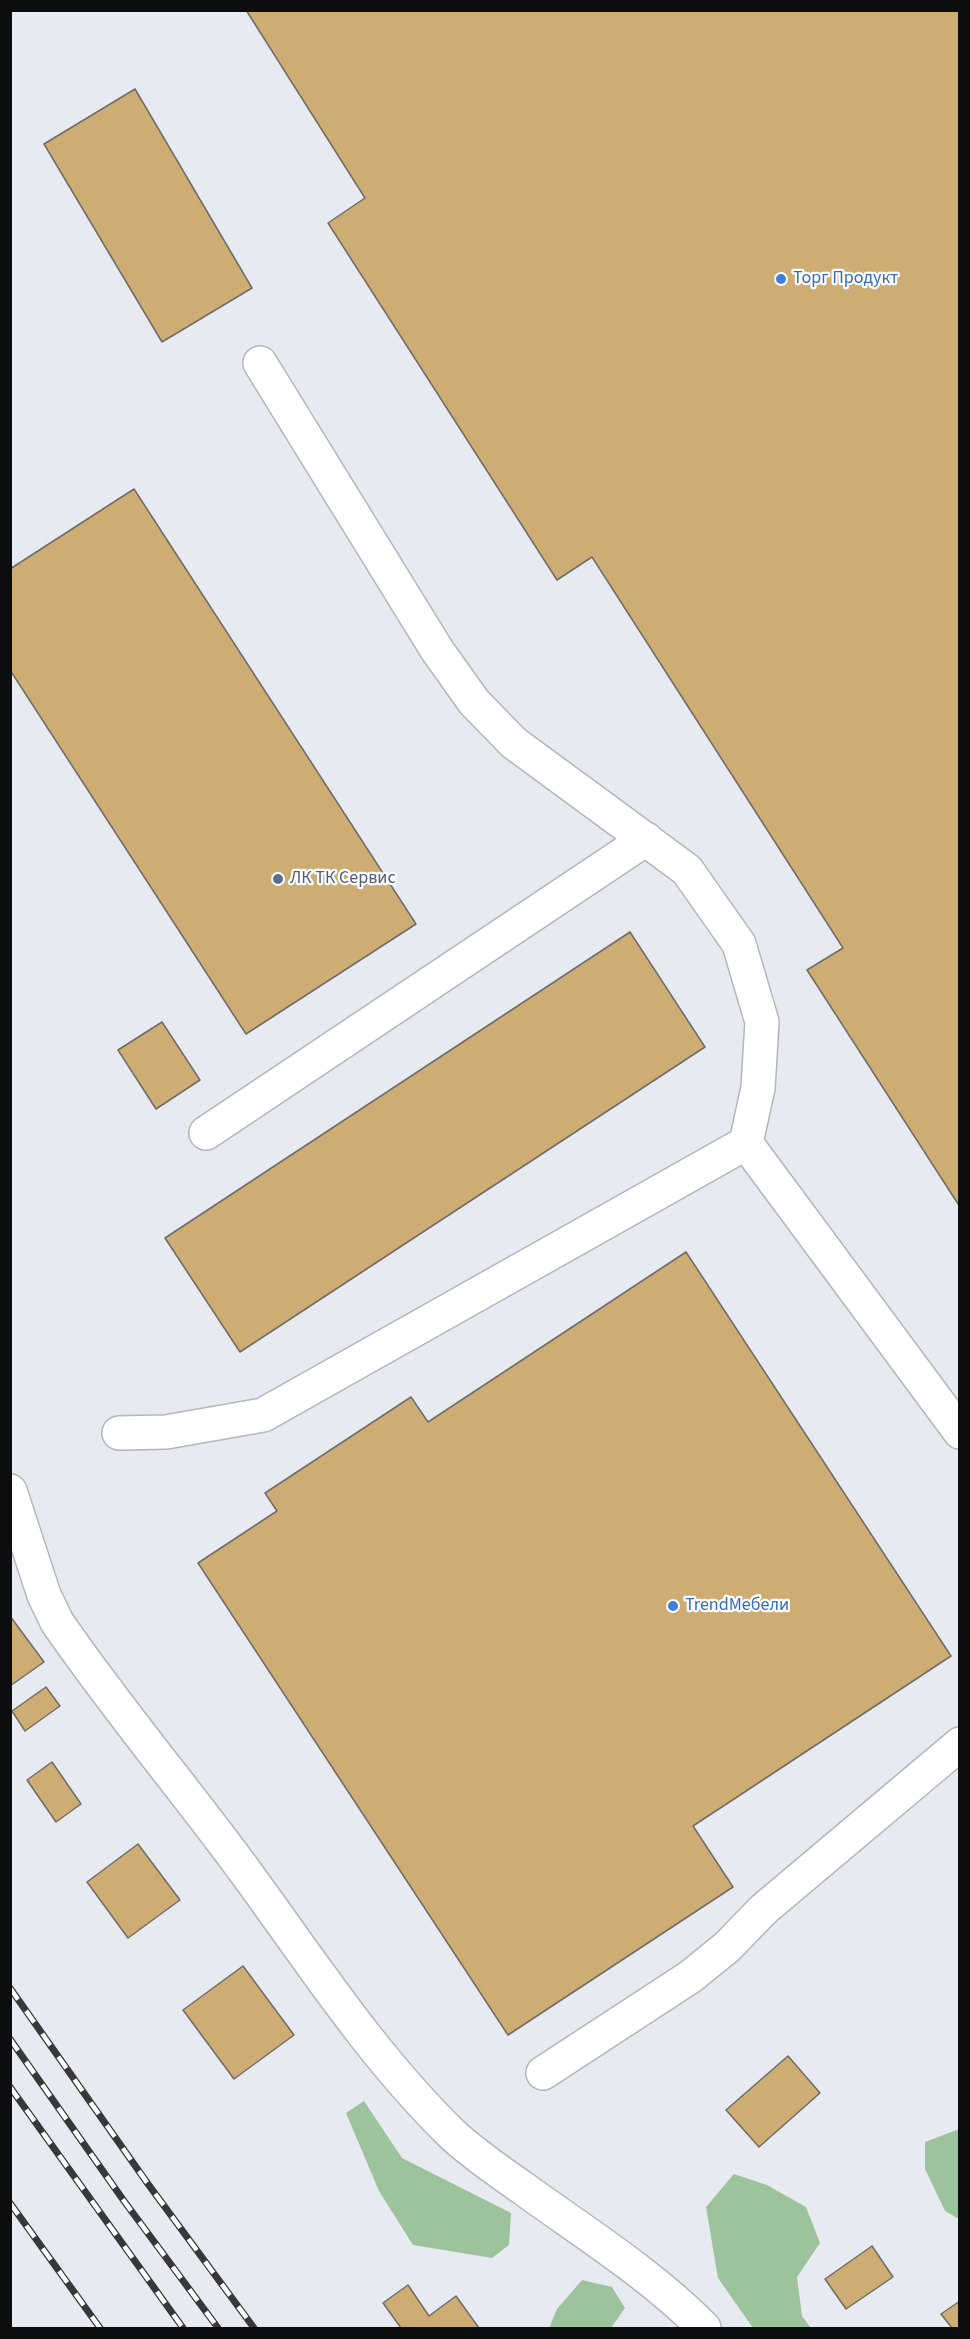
<!DOCTYPE html>
<meta charset="utf-8">
<style>
body{margin:0}
#map{position:relative;width:970px;height:2339px;overflow:hidden;background:#e7eaf0;font-family:"Source Sans 3",sans-serif}
canvas{display:block}
.frame{position:absolute;inset:0;border:12px solid #0c0d0f;pointer-events:none}
</style>
<div id="map">
<canvas width="970" height="2339"></canvas>
<div class="frame"></div>
</div>
<script>
const c = document.querySelector('canvas').getContext('2d');
c.lineJoin = 'round';
function fillPath(path, color) {
  c.fillStyle = color;
  c.fill(path, 'evenodd');
}
function stroke(path, color, width, dash) {
  c.strokeStyle = color;
  c.lineWidth = width;
  c.lineCap = dash ? 'butt' : 'round';
  c.setLineDash(dash || []);
  c.stroke(path);
}
function drawText(font, color, halo, rows, align = 'center') {
  c.font = font + ' "Source Sans 3",sans-serif';
  c.lineWidth = 4.5;
  c.setLineDash([]);
  c.textBaseline = 'middle';
  c.strokeStyle = halo;
  c.fillStyle = color;
  for (const [text, x, y, turn = 0] of rows) {
    c.save();
    c.translate(x, y);
    c.rotate((+turn || 0) * Math.PI / 180);
    c.textAlign = isNaN(turn) ? turn : align;
    if (halo) c.strokeText(text, 0, 0);
    c.fillText(text, 0, 0);
    c.restore();
  }
}
fillPath(new Path2D(`
 M364,2101l38,57 109,55 -2,32 -17,13 -79,-13 -34,-54 -33,-78z
 M959,2129v90l-14,-8 -20,-42v-27z
 M734,2174l33,11 39,22 14,36 -23,34 5,39 9,12h-58l-35,-50 -12,-71z
 M582,2280l30,7 13,21 -14,20h-62l8,-19z`), '#9dc39c');
const building = new Path2D(`
 M246,10h714v1197l-153,-237 36,-22 -251,-391 -35,23 -229,-357 37,-25z
 M135,89l117,199 -90,54 -118,-198z
 M134,489l282,435 -170,110 -236,-364v-101z
 M630,932l75,115 -465,305 -75,-114z
 M162,1022l38,58 -44,29 -38,-59z
 M686,1252l265,404 -258,170 40,61 -225,148 -310,-472 79,-52 -12,-18 146,-96 17,25z
 M10,1616l34,46 -34,24z
 M46,1687l14,19 -35,25 -13,-20z
 M52,1762l29,42 -25,18 -29,-42z
 M138,1844l42,56 -52,38 -41,-56z
 M243,1966l51,69 -60,44 -51,-69z
 M788,2056l32,37 -61,54 -33,-37z
 M872,2246l21,31 -47,32 -21,-30z
 M408,2285l21,31 27,-20 23,32h-78l-18,-25z
 M960,2301v27h-8l-11,-14z`);
fillPath(building, '#cead75');
stroke(building, '#6f6c67', 1.5);
const minor = new Path2D(`
 M206,1133l440,-294
 M746,1143l214,289
 M119,1433l47,-1 97,-17 483,-272 12,-55 4,-66 -23,-78 -52,-74 -173,-127 -40,-41 -37,-52 -177,-287
 M10,1491l34,104 13,27c59,86 126,165 187,248 66,90 127,185 207,263 23,22 48,38 73,56 61,44 128,86 180,139
 M543,2073l147,-96 37,-30 37,-38 196,-165`);
stroke(minor, '#b3b6bc', 36);
stroke(minor, '#fff', 33);
const rail = new Path2D(`
 M10,1988l138,196 106,144
 M10,2039l114,162 94,127
 M10,2087l173,241
 M10,2203l90,125`);
stroke(rail, '#36383a', 7);
stroke(rail, '#fff', 4.5, [14]);
for (const [x, y, r, color] of [
 [781,279,6,"#3f7fe0"],
 [278,879,6,"#5c6f8a"],
 [673,1606,6,"#3f7fe0"]
]) {
  const dot = new Path2D();
  dot.arc(x, y, r, 0, 2 * Math.PI);
  c.fillStyle = color;
  c.fill(dot);
  stroke(dot, '#fff', 2);
}
drawText('18px', '#366cbe', '#fff', [
 ["Торг Продукт",793,279],
 ["TrendМебели",685,1606]
], 'left');
drawText('18px', '#4e5e75', '#fff', [
 ["ЛК ТК Сервис",290,879]
], 'left');
</script>
